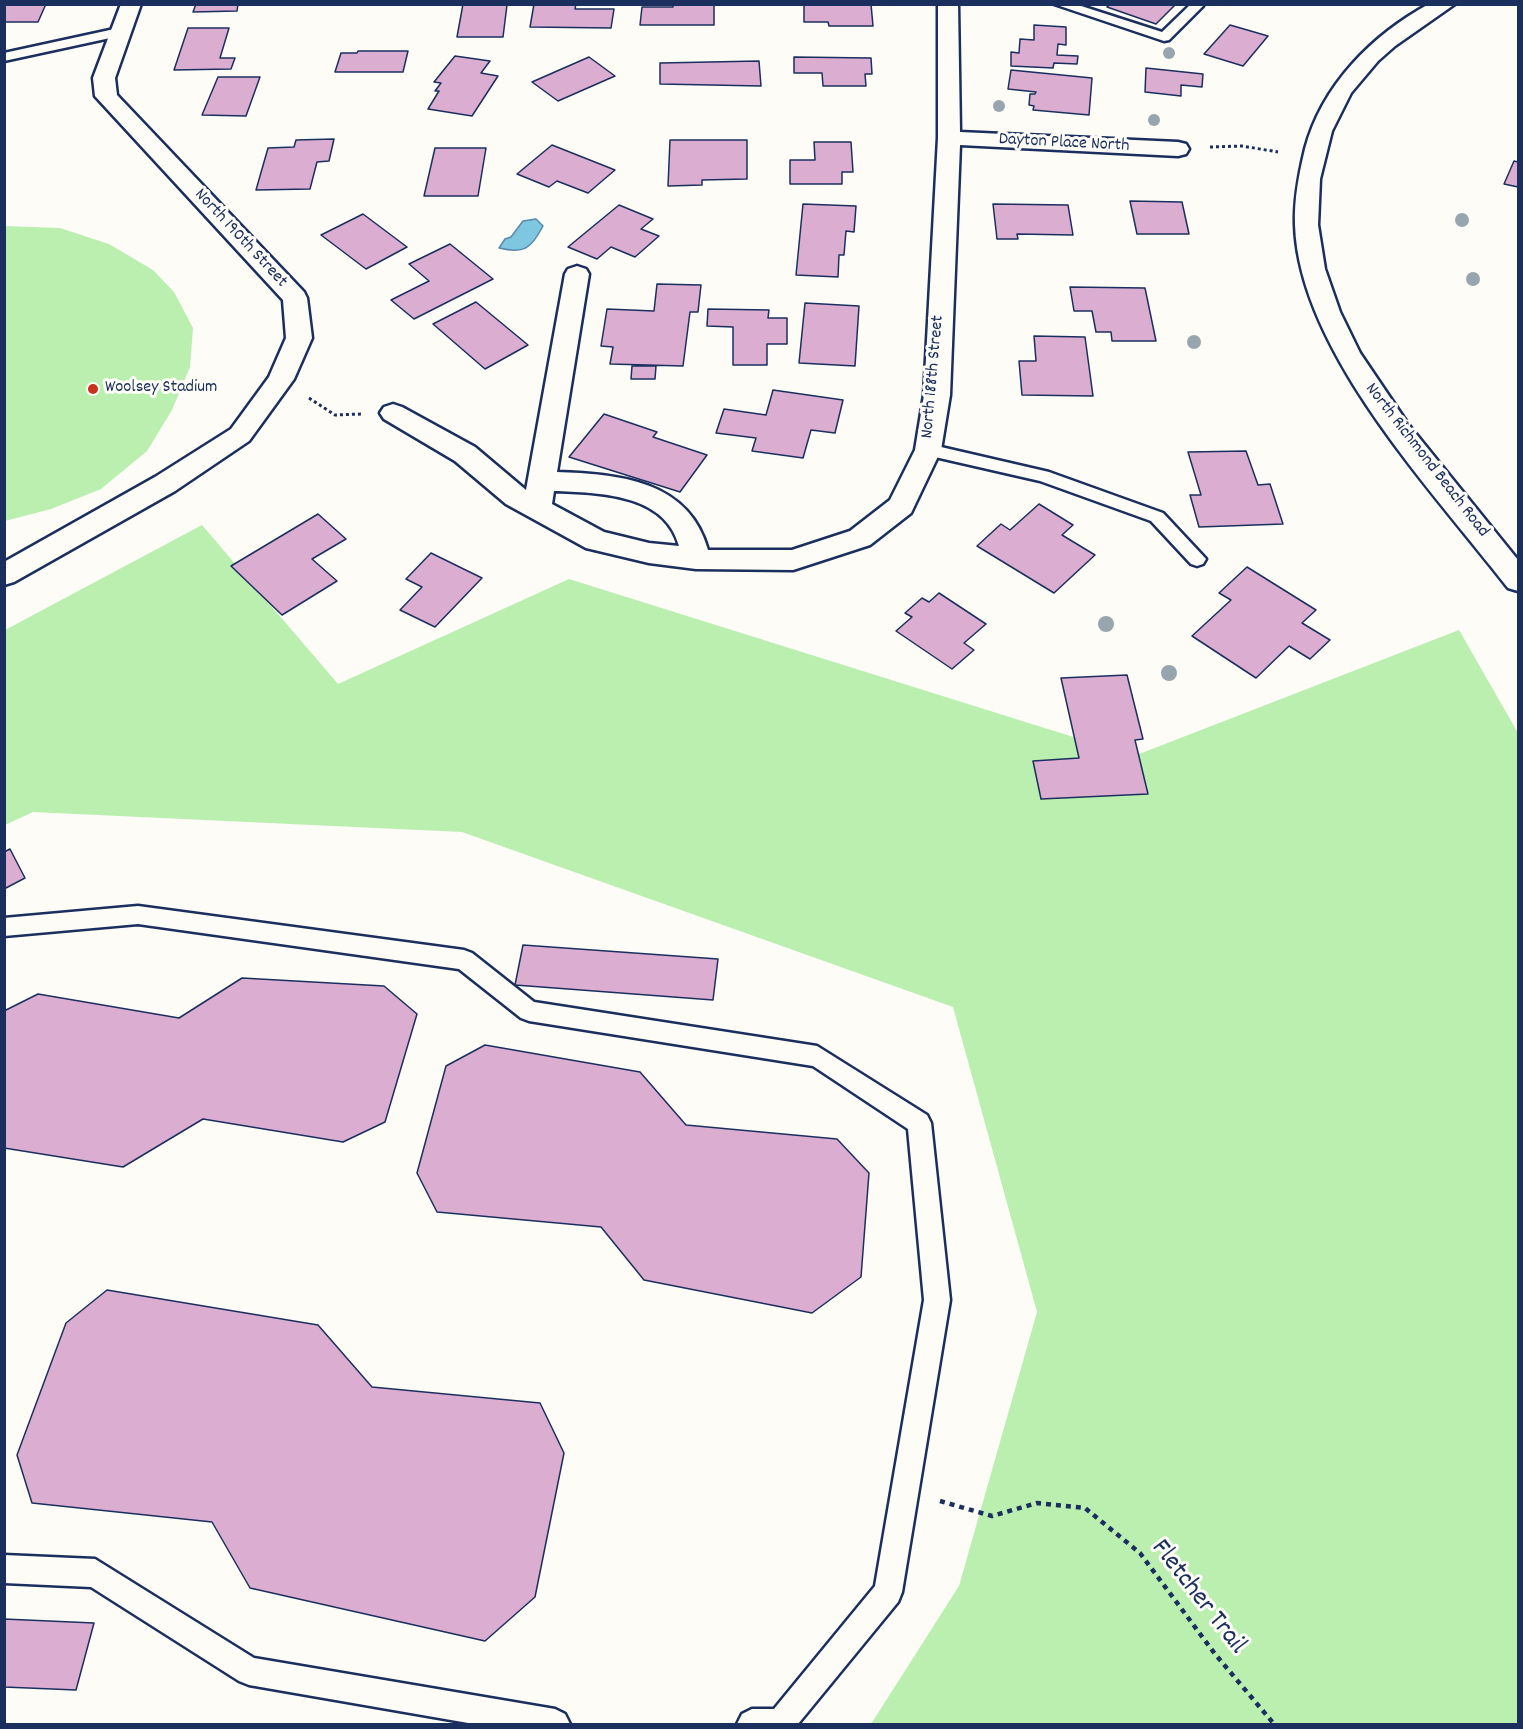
<!DOCTYPE html>
<style>
body{margin:0}
#map{position:relative;width:1523px;height:1729px;overflow:hidden;background:#fdfcf7;font-family:Dekko,sans-serif}
canvas{display:block}
.frame{position:absolute;inset:0;border:6px solid #1b2f5e;pointer-events:none}
</style>
<div id="map">
<canvas width="1523" height="1729"></canvas>
<div class="frame"></div>
</div>
<script>
const c = document.querySelector('canvas').getContext('2d');
c.lineJoin = 'round';
function fillPath(path, color) {
  c.fillStyle = color;
  c.fill(path, 'evenodd');
}
function stroke(path, color, width, dash) {
  c.strokeStyle = color;
  c.lineWidth = width;
  c.lineCap = dash ? 'butt' : 'round';
  c.setLineDash(dash || []);
  c.stroke(path);
}
function drawText(font, color, halo, rows, align = 'center') {
  c.font = font + ' Dekko,sans-serif';
  c.lineWidth = 6;
  c.setLineDash([]);
  c.textBaseline = 'middle';
  c.strokeStyle = halo;
  c.fillStyle = color;
  for (const [text, x, y, turn = 0] of rows) {
    c.save();
    c.translate(x, y);
    c.rotate((+turn || 0) * Math.PI / 180);
    c.textAlign = isNaN(turn) ? turn : align;
    if (halo) c.strokeText(text, 0, 0);
    c.fillText(text, 0, 0);
    c.restore();
  }
}
fillPath(new Path2D(`
 M5,226l55,2 49,16 44,26 21,22 19,36 -3,39 -18,43 -25,41 -46,38 -50,20 -46,12z
 M202,525l136,159 231,-105 565,177 325,-126 59,103v991h-647l88,-138 78,-274 -84,-305 -491,-175 -429,-20 -28,13v-195z`), '#baefb0');
const water = new Path2D(`
 M536,219l7,7c-12,23 -19,28 -44,22l6,-9 6,-2 12,-16z`);
fillPath(water, '#7fc6e0');
stroke(water, '#578aac', 1.5);
const building = new Path2D(`
 M4,4h42l-8,18h-34z
 M196,4h42l-1,7 -44,1z
 M463,4l44,1 -4,32h-46z
 M534,4h42l-1,5h39l-3,19 -81,-1z
 M673,4h41v21h-74l2,-18h31z
 M804,4h67l2,22h-44l-1,-4h-24z
 M1110,4h66l-20,20 -49,-17z
 M1034,25l32,2v18l-8,-1 -1,11 21,1 -1,8 -23,-1 -1,5 -42,-2v-14l8,1 1,-14 14,1z
 M1230,25l38,11 -25,30 -39,-12z
 M188,28h41l-9,30h15l-4,11 -57,1z
 M358,51h50l-5,21h-68l6,-19h16z
 M455,56l35,5 -9,12 17,3 -26,40 -44,-7 11,-18h-4l6,-8 -7,-1z
 M589,57l26,19 -57,25 -26,-19z
 M794,57l77,1 1,16h-7l1,12h-43l-1,-13h-28z
 M759,61l2,25 -101,-2v-21z
 M1146,68l57,6 -1,13 -21,-2v11l-36,-4z
 M1011,70l81,8 -3,37 -56,-5 1,-4 -5,-1 1,-11h5l1,-2 -28,-3z
 M218,77h42l-14,39 -44,-1z
 M334,139l-5,22 -12,1 -7,27 -54,1 12,-42 26,-1 2,-7z
 M670,140h77v39l-45,1v5l-34,1z
 M814,142h37l2,30h-11v12h-52v-24h25z
 M552,145l63,25 -27,23 -31,-12 -8,6 -32,-13z
 M435,148h51l-8,48h-54z
 M1514,161l4,1v25l-14,-3z
 M1130,201l52,1 7,32h-52z
 M803,204l53,2 -2,26 -8,-1 -2,24h-5l-1,22 -42,-2z
 M993,204l75,1 5,30 -56,-1 1,5h-21z
 M619,205l34,14 -12,10 18,7 -24,21 -24,-10 -14,12 -29,-12z
 M363,214l44,33 -41,22 -45,-34z
 M450,244l43,35 -79,40 -23,-19 38,-19 -20,-17z
 M657,284l44,1 -3,27h-8l-7,54 -73,-2 3,-17 -12,-1 6,-37 47,2z
 M1070,287l75,1 11,53h-44l-1,-9h-15l-4,-21h-18z
 M476,302l52,43 -43,24 -52,-45z
 M805,303l54,3 -4,60 -56,-3z
 M708,309l61,1 -1,8h19v26h-20v21h-34v-38l-26,-1z
 M1034,336l51,1 8,59 -71,-1 -3,-34h17z
 M632,366h24l-1,13h-24z
 M773,390l70,10 -8,33 -24,-3 -8,28 -51,-7 4,-13 -40,-5 8,-24 42,6z
 M604,414l53,18 -4,5 54,18 -27,37 -111,-35z
 M1246,451l12,34 12,-1 13,40 -84,3 -9,-32h11l-13,-43z
 M1039,504l34,21 -11,10 33,20 -41,38 -77,-47 24,-22 9,6z
 M318,514l28,25 -34,20 25,22 -55,34 -51,-49z
 M431,553l51,25 -47,49 -35,-17 22,-23 -16,-8z
 M1247,567l69,43 -14,13 28,17 -20,19 -21,-13 -33,32 -64,-42 39,-36 -12,-7z
 M939,593l47,31 -22,19 10,7 -22,19 -56,-38 16,-14 -7,-4 17,-15 7,4z
 M1127,675l16,64 -8,1 13,54 -107,5 -8,-38 46,-3 -18,-80z
 M10,849l15,29 -21,11v-37z
 M523,945l195,14 -5,41 -198,-15z
 M242,978l142,8 33,28 -32,108 -42,20 -140,-23 -80,48 -119,-19v-137l34,-17 141,24z
 M485,1045l155,27 46,53 151,14 32,34 -8,104 -49,36 -168,-33 -43,-53 -164,-15 -20,-39 29,-107z
 M107,1290l211,35 54,62 168,16 24,50 -29,144 -50,44 -235,-53 -38,-66 -180,-19 -15,-48 49,-132z
 M4,1619l90,4 -18,67 -72,-3z`);
fillPath(building, '#daadd1');
stroke(building, '#1b2f5e', 1.5);
const service = new Path2D(`
 M1054,4h21l87,28 29,-28 12,2 -34,34 -5,1z
 M119,28l5,1 2,3 -2,3 -120,26v-8z
 M928,444l121,28 114,41 43,46 -3,5 -6,2 -6,-2 -40,-43 -111,-40 -118,-27 -3,-4 3,-4z
 M138,906l326,44 8,3 62,49 283,44 110,69 4,8 19,177 -48,292 -4,10 -100,122h-61l5,-10 10,-5h22l101,-123 49,-286 -16,-171 -95,-63 -284,-45 -8,-3 -62,-49 -321,-45 -134,12v-18z
 M4,1555l91,4 159,99 301,51 10,5 5,10h-96l-225,-39 -10,-4 -148,-94 -87,-4z`);
const minor = new Path2D(`
 M121,4h20l-26,74 2,17 187,197 3,6 5,40 -18,41 -45,62 -74,50 -161,91 -10,3v-23l151,-85 76,-48 38,-52 17,-39 -3,-38 -188,-204 -2,-18z
 M938,4h20l2,128 218,10 8,2 3,5 -3,5 -8,2 -218,-11 -10,250 -9,55 -30,63 -41,32 -77,25 -97,-1 -47,-6 -63,-15 -80,-44 -51,-43 -71,-42 -4,-6 4,-6 9,-3 9,3 73,40 51,43 39,-216 3,-5 9,-3 9,3 3,5 -32,198c61,2 132,8 151,78h84l58,-19 40,-31 25,-50 9,-55 14,-257zM554,491c44,2 111,2 125,55l-30,-3 -45,-11 -52,-28z`);
const secondary = new Path2D(`
 M1429,4h26l-60,42 -17,15 -27,32 -19,38 -12,48 -2,46 7,44 15,43 20,41 48,71 110,136v31l-10,-3c-75,-97 -209,-237 -213,-363 -1,-26 4,-51 10,-76 17,-64 67,-114 124,-145z`);
stroke(service, '#1b2f5e', 5);
stroke(minor, '#1b2f5e', 5);
stroke(secondary, '#1b2f5e', 5);
stroke(new Path2D(`
 M1210,147l32,-1 36,6
 M309,398l26,17 27,-1`), '#1b2f5e', 3, [3, 3]);
stroke(new Path2D(`
 M940,1501l52,15 45,-13 48,5 55,45 75,101 59,70`), '#1b2f5e', 4.5, [5, 5]);
fillPath(service, '#fdfcf7');
fillPath(minor, '#fdfcf7');
fillPath(secondary, '#fdfcf7');
c.fillStyle = '#97a6ae';
for (const [x, y, r] of [
 [1169,53,6],
 [999,106,6],
 [1154,120,6],
 [1462,220,7],
 [1473,279,7],
 [1194,342,7],
 [1106,624,8],
 [1169,673,8]
]) {
  c.beginPath();
  c.arc(x, y, r, 0, 2 * Math.PI);
  c.fill();
}
for (const [x, y, r, color] of [
 [93,389,6,"#c8321e"]
]) {
  const dot = new Path2D();
  dot.arc(x, y, r, 0, 2 * Math.PI);
  c.fillStyle = color;
  c.fill(dot);
  stroke(dot, '#fdfcf7', 2);
}
drawText('18px', '#1b2f5e', '#fdfcf7', [
 ["Dayton Place North",1064,144,3],
 ["North 190th Street",240,239,47],
 ["North 188th Street",934,377,-85],
 ["North Richmond Beach Road",1426,461,52]
]);
drawText('18px', '#1b2f5e', '#fdfcf7', [
 ["Woolsey Stadium",105,389]
], 'left');
drawText('27px', '#1b2f5e', '#fdfcf7', [
 ["Fletcher Trail",1197,1598,52]
]);
</script>
